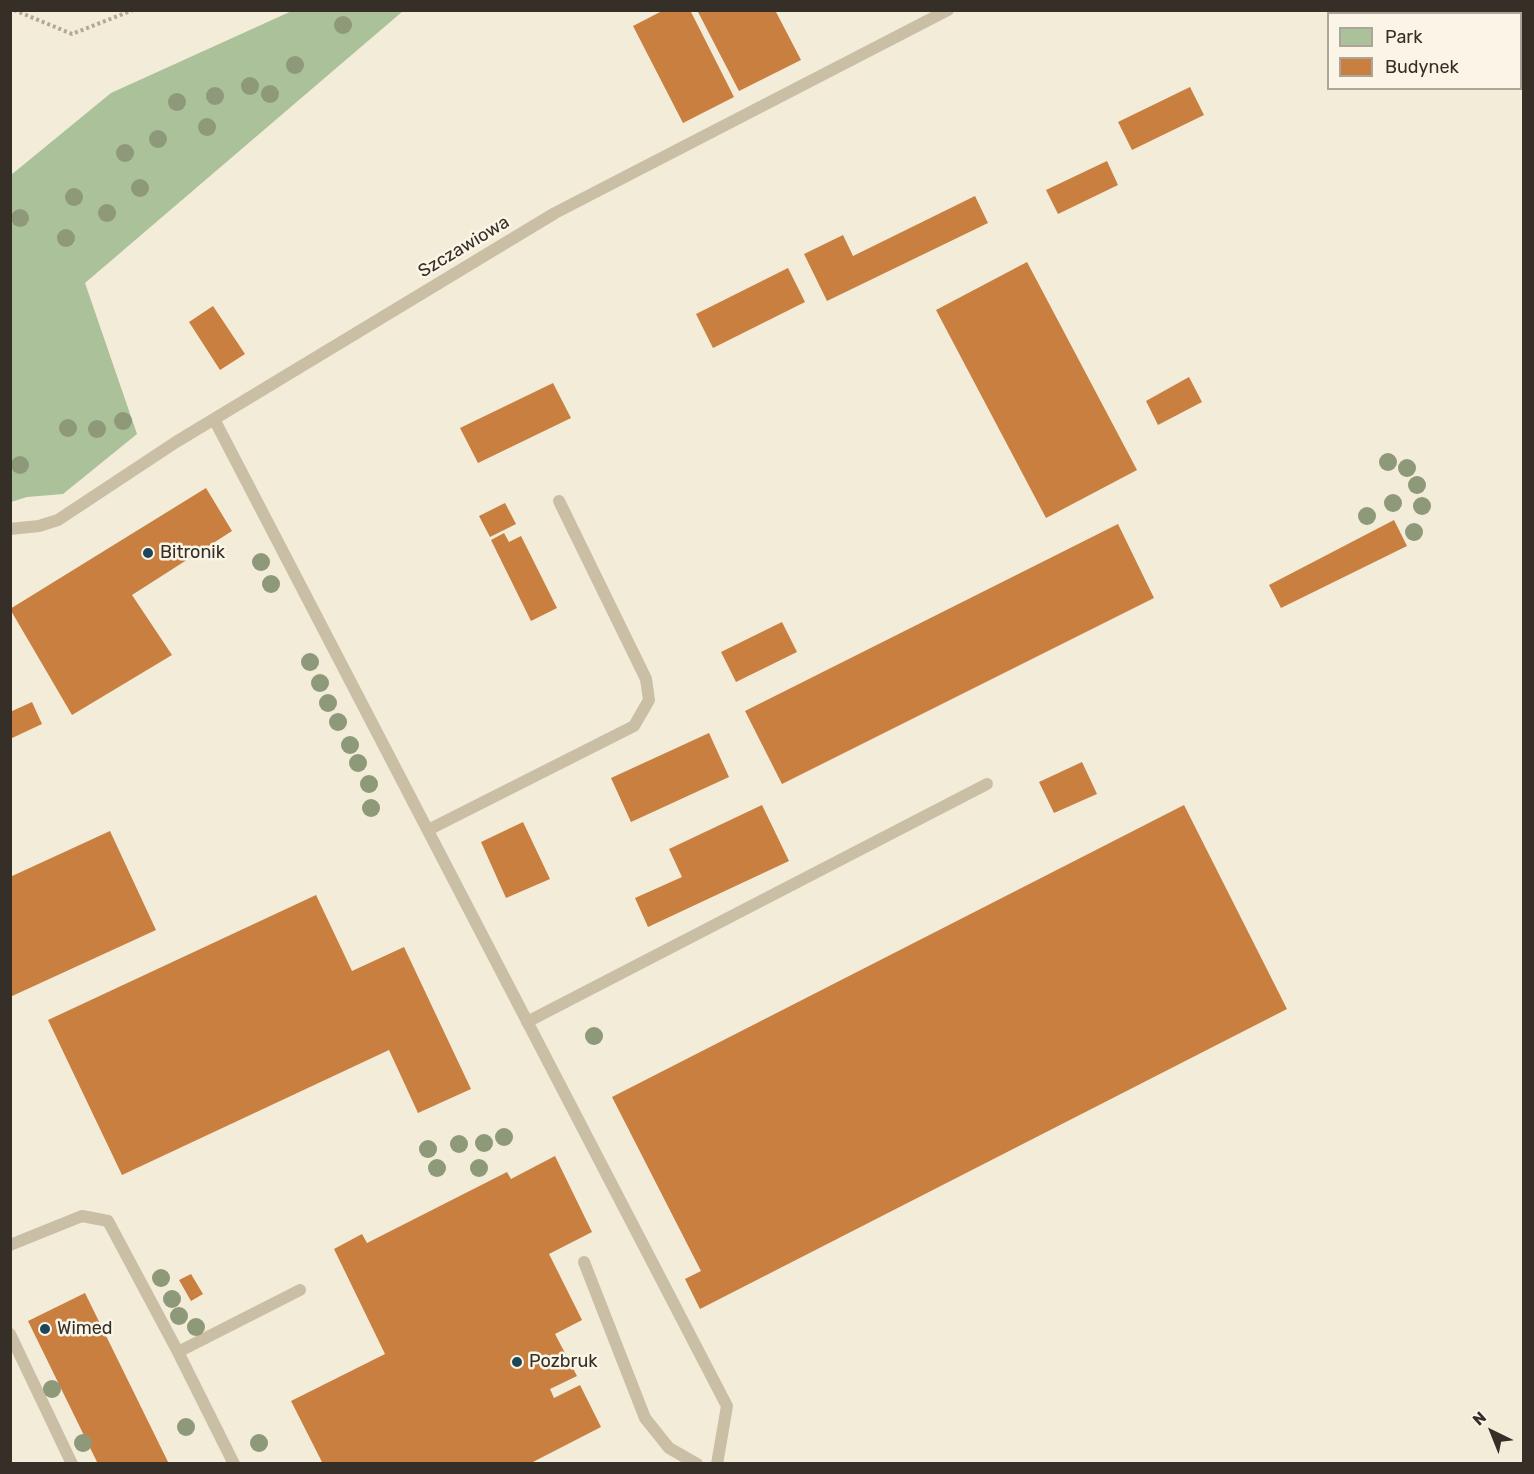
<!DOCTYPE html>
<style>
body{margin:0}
#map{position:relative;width:1534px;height:1474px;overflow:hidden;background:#f2ecd9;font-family:Rubik,sans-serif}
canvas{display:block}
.frame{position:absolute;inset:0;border:12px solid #362f27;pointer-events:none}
.legend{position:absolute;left:1327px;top:12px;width:195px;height:78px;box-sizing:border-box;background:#faf5e6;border:2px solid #aca69a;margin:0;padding:8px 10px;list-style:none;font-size:18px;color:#362f27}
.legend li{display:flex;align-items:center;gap:12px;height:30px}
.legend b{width:30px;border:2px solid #aca69a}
.north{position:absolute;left:1462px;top:1402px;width:60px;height:60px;-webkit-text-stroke:4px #faf5e6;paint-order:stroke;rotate:317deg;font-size:16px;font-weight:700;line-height:24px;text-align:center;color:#362f27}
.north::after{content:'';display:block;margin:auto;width:21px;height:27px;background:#362f27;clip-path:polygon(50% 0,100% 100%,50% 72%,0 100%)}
</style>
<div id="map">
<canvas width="1534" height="1474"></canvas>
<div class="frame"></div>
<ul class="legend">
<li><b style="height:16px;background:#abc199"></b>Park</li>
<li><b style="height:16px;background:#c97f40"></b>Budynek</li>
</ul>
<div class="north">N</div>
</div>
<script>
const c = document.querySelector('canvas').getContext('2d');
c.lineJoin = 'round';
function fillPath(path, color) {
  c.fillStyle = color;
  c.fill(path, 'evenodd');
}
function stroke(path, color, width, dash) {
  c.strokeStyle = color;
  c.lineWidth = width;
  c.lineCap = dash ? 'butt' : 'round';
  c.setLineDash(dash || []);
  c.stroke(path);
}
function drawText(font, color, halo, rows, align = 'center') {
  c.font = font + ' Rubik,sans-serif';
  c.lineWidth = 5;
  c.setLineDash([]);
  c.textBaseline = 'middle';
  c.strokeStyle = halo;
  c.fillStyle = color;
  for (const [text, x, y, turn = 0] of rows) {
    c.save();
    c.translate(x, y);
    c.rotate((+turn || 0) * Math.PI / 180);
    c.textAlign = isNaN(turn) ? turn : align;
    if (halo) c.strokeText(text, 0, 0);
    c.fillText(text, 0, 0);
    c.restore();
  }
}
fillPath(new Path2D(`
 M294,10l109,1 -318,272 52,151 -74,60 -36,3 -16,5v-327l100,-82z`), '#abc199');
fillPath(new Path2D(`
 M664,10h26l44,87 -51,26 -50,-97z
 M697,10h78l26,50 -62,31z
 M1190,87l14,28 -72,35 -14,-28z
 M1107,161l11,24 -60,29 -12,-24z
 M975,196l13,27 -161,78 -23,-47 39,-19 10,21z
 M1027,262l110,208 -91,48 -110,-208z
 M788,268l17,34 -92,46 -17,-34z
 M213,306l32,48 -25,16 -31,-48z
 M1189,377l13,25 -44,23 -12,-24z
 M553,383l18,35 -93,45 -18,-35z
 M206,488l26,43 -100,64 40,60 -100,60 -62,-106z
 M505,503l11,21 -26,13 -11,-21z
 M1394,520l13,26 -126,62 -12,-23z
 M1118,524l36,74 -372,186 -37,-73z
 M504,533l5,9 12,-6 36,72 -26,13 -40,-81z
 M782,622l15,30 -61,30 -15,-30z
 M32,702l10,22 -32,15v-27z
 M709,733l20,44 -98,45 -20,-44z
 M1082,762l15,32 -43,19 -15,-31z
 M762,805l27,56 -141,66 -13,-29 47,-21 -13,-28z
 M1184,805l103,204 -587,300 -15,-30 16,-8 -89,-174z
 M523,822l27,57 -44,19 -25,-56z
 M110,831l46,99 -146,67v-120z
 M316,895l36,76 52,-24 67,142 -53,24 -29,-63 -267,125 -74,-155z
 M555,1156l37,76 -43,22 33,66 -27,14 22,42 -27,13 4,9 26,-13 21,42 -72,37h-206l-32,-63 94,-47 -51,-105 28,-15 5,9 140,-71 4,7z
 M191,1274l12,20 -12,7 -12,-21z
 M85,1293l84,171h-71l-70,-143z`), '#c97f40');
stroke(new Path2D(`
 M14,10l58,24 61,-24`), '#b6a88f', 4, [3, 3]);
stroke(new Path2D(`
 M214,419l513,987 -10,58
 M10,529l29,-3 19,-6 118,-78 379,-229 393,-203
 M428,830l206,-104 15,-26 -3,-21 -87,-178
 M527,1022l460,-238
 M10,1245l72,-29 26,5 70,131 122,-62
 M584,1262l61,156 24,30 28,16
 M10,1334l62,130
 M178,1352l56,112`), '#cabea5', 12);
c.fillStyle = '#8e9979';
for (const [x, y] of [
 [343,25],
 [295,65],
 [250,86],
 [270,94],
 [215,96],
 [177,102],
 [207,127],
 [158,139],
 [125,153],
 [140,188],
 [74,197],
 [107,213],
 [20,218],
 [66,238],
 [123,421],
 [68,428],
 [97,429],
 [1388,462],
 [20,465],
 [1407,468],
 [1417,485],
 [1393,503],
 [1422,506],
 [1367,516],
 [1414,532],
 [261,562],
 [271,584],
 [310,662],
 [320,683],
 [328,703],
 [338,722],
 [350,745],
 [358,763],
 [369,784],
 [371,808],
 [594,1036],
 [504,1137],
 [484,1143],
 [459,1144],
 [428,1149],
 [437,1168],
 [479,1168],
 [161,1278],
 [172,1299],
 [179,1316],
 [196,1327],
 [52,1389],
 [186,1427],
 [83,1443],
 [259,1443]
]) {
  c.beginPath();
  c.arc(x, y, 9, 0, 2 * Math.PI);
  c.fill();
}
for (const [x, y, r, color] of [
 [148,553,6,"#1b4758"],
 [45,1329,6,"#1b4758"],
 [517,1362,6,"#1b4758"]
]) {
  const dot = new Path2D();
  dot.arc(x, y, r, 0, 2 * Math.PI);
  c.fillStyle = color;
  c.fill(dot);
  stroke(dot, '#faf5e6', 2);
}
drawText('18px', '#362f27', '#faf5e6', [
 ["Szczawiowa",464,247,-31]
]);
drawText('18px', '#362f27', '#faf5e6', [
 ["Bitronik",160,553],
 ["Wimed",57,1329],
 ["Pozbruk",529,1362]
], 'left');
</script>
